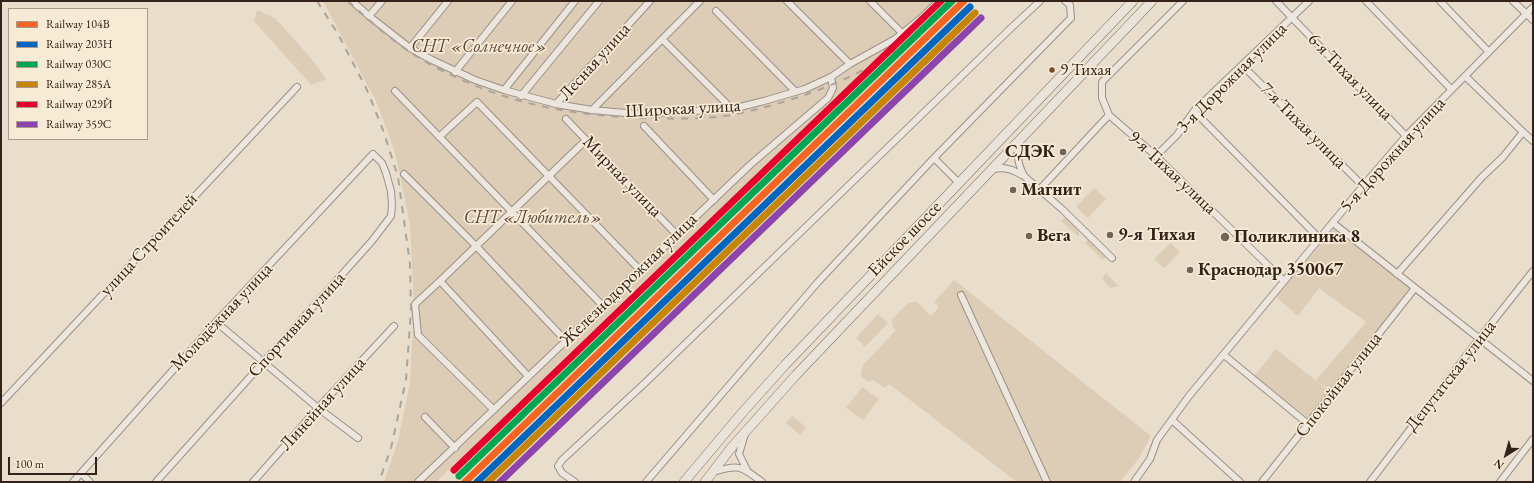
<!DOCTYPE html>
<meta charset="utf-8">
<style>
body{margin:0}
#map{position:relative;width:1534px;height:483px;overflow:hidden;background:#e9ddcc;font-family:"EB Garamond",serif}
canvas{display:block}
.frame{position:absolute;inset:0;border:2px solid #33211a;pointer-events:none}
.legend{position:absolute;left:8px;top:8px;width:140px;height:132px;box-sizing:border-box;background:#f8ebd6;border:1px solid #a99a8b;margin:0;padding:5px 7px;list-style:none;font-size:12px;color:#33211a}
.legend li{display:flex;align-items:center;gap:8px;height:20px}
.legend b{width:20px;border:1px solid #a99a8b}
.north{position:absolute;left:1486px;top:435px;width:40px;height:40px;-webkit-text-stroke:3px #f8ebd6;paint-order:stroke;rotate:217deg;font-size:11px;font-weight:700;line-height:16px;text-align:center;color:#33211a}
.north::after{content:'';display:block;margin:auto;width:14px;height:18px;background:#33211a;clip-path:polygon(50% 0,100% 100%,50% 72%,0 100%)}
.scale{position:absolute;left:8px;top:457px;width:89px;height:18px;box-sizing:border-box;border:2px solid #33211a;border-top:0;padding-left:5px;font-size:12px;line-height:14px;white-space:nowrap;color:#33211a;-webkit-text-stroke:3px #f8ebd6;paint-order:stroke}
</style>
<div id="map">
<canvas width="1534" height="483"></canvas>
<div class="frame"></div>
<ul class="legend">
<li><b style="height:5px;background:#f26522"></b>Railway 104В</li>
<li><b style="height:5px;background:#0065bd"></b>Railway 203Н</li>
<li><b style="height:5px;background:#00a651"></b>Railway 030C</li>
<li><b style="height:5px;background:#c68506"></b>Railway 285А</li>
<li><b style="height:5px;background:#e4002b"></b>Railway 029Й</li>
<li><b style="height:5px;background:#8e44ad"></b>Railway 359С</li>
</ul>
<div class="north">N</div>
<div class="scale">100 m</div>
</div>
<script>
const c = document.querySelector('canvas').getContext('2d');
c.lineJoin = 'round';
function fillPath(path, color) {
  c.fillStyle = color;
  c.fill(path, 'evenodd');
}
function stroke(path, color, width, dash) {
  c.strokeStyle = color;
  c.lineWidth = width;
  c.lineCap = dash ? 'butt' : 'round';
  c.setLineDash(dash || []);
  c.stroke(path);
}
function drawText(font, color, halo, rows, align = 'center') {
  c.font = font + ' "EB Garamond",serif';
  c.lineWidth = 3.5;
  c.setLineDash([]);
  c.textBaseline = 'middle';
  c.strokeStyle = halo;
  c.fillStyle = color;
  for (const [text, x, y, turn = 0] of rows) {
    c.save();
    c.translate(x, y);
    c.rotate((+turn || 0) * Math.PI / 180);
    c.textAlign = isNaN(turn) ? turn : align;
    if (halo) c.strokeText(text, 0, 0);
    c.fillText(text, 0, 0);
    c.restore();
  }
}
fillPath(new Path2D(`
 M323,1h623l-80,70 -430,411h-52l14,-41 12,-58 4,-76 -4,-83 -15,-72 -19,-51z
 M257,10l18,8 36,40 15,21 -15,6 -57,-64z
 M949,32l8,8 -17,19 -9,-8z
 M1094,188l12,11 -18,19 -12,-11z
 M1066,216l13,15v6l-18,-16z
 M1334,229l77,59 -81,102 -14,-10 50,-58 -47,-34 -21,28 -22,-19z
 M1088,239l18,18 -3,3 -18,-17z
 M1171,243l9,9 -16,16 -10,-9z
 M1106,273l12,13 -8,2 -8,-9z
 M954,280l197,156 -12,22 -19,24h-103l-128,-98 -4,4 -12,-8 -4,2 -8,-6 2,-11 33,-35 -3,-3 -1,-8 16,-16 9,-1 14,14 8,-9 -5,-5z
 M878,314l10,9 -23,24 -9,-9z
 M1276,349l53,42 -21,27 -54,-42z
 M862,387l17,12 -16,21 -17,-12z
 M792,416l14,11 -6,8 -14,-12z`), '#ddcdb6');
const street = new Path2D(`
 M352,1l17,15 41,32 22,12 43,20 29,10 52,14 36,6 45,4 95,-5 32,-8 41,-12 26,-12 19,-13 45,-25 25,-20 19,-18
 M787,1l63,63
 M870,1l32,32
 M1183,1l-81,81v16l7,17 47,41 128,125
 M1276,1l130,135
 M1366,1l85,88
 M1440,1l48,50
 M1513,1l20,19
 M716,11l79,80
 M369,16l13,-15
 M662,39l70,70
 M410,48l38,-47
 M1243,66l120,120
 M455,72l57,-71
 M1465,76l58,56 10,9
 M504,90l71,-89
 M395,91l208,215
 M521,96l78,-95
 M556,104l94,-103
 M592,110l108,-109
 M1194,111l126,128
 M566,119l111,116
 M644,126l70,74
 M439,137l38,-35 163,168
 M1019,140c-2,16 -2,22 5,36
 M1156,156l21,-21 17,-24 115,-110
 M934,158l25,25
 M992,169l11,-1 9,2 12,6 39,34 49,48
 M404,174l72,72 90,95
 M1040,189l69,-74
 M1333,223l200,158
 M1397,274l85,-97 21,-20 20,-25
 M440,281l88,95
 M961,295l86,187
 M216,322l102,86 40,30
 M1224,355l84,69
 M1,403l296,-316
 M494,410l-76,-75 -3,-31 25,-23 146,-141
 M425,417l30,31
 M1172,420l68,62
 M745,434l-6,20 8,16
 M713,472c26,-8 28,-6 49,10
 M81,473l9,9
 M73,482l143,-160 157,-168 9,9 4,10 5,18 1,14 -1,11 -19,25 -216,241
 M253,482l65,-74 76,-82
 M418,482l333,-318 77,-66 5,-10 -2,-11
 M575,482l-13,-9 -4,-7 4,-6 84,-78 364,-353 30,-28
 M646,482l172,-200 116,-124 137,-140 -1,-13 -5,-4
 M1134,482l16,-23 7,-19 32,-44 174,-210 43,-50 127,-129
 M1262,482l153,-194
 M1370,482l109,-143 54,-68
 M1500,482l33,-43`);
const primary = new Path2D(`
 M684,482l58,-69 43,-48 348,-364
 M705,482l26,-34 65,-73 356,-374`);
stroke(street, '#9a9187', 8);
stroke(primary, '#80786e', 10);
stroke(street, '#ece6de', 6);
stroke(primary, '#e9e3d9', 9);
stroke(new Path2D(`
 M317,1l21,33 29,56 16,40 15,47 12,87 1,46 -5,70 -15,68 -12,34
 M348,1c28,26 57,51 91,68 69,36 138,48 215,49 25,1 52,1 77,-3 60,-12 121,-34 171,-68 20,-13 37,-30 54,-46`), '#aaa49d', 2, [7, 7]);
stroke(new Path2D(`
 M465,482l499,-481`), '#f26522', 7);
stroke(new Path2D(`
 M477,482l493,-475`), '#0065bd', 7);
stroke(new Path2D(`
 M459,476l493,-475`), '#00a651', 7);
stroke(new Path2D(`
 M488,482l487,-469`), '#c68506', 7);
stroke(new Path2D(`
 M454,470l487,-469`), '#e4002b', 7);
stroke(new Path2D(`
 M500,482l481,-464`), '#8e44ad', 7);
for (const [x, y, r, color] of [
 [1052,70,3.5,"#7a4b2a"],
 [1063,152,4,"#736358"],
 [1013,190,4,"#736358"],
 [1110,235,4,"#736358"],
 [1029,236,4,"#736358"],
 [1225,237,5,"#736358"],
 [1190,270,4,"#736358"]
]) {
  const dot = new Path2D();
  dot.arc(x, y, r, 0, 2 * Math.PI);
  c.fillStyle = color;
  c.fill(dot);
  stroke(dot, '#f8ebd6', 1.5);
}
drawText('17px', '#33211a', '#f8ebd6', [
 ["9 Тихая",1060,70]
], 'left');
drawText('italic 18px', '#5b493c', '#f8ebd6', [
 ["СНТ «Солнечное»",479,47],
 ["СНТ «Любитель»",533,218]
]);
drawText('18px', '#33211a', '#f8ebd6', [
 ["Лесная улица",595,62,-48],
 ["6-я Тихая улица",1350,77,46],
 ["3-я Дорожная улица",1232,78,-45],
 ["Широкая улица",683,109,-3],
 ["7-я Тихая улица",1303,126,45],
 ["5-я Дорожная улица",1393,155,-48],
 ["9-я Тихая улица",1172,173,43],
 ["Мирная улица",622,177,46],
 ["Ейское шоссе",905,239,-46],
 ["улица Строителей",149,245,-47],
 ["Железнодорожная улица",629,280,-44],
 ["Молодёжная улица",222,317,-47],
 ["Спортивная улица",297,325,-48],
 ["Депутатская улица",1451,376,-52],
 ["Спокойная улица",1339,385,-52],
 ["Линейная улица",323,404,-48]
]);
drawText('bold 18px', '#33211a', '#f8ebd6', [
 ["СДЭК",1055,152,"right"],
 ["Магнит",1021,190],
 ["9-я Тихая",1118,235],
 ["Вега",1037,236],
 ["Поликлиника 8",1234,237],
 ["Краснодар 350067",1198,270]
], 'left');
</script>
